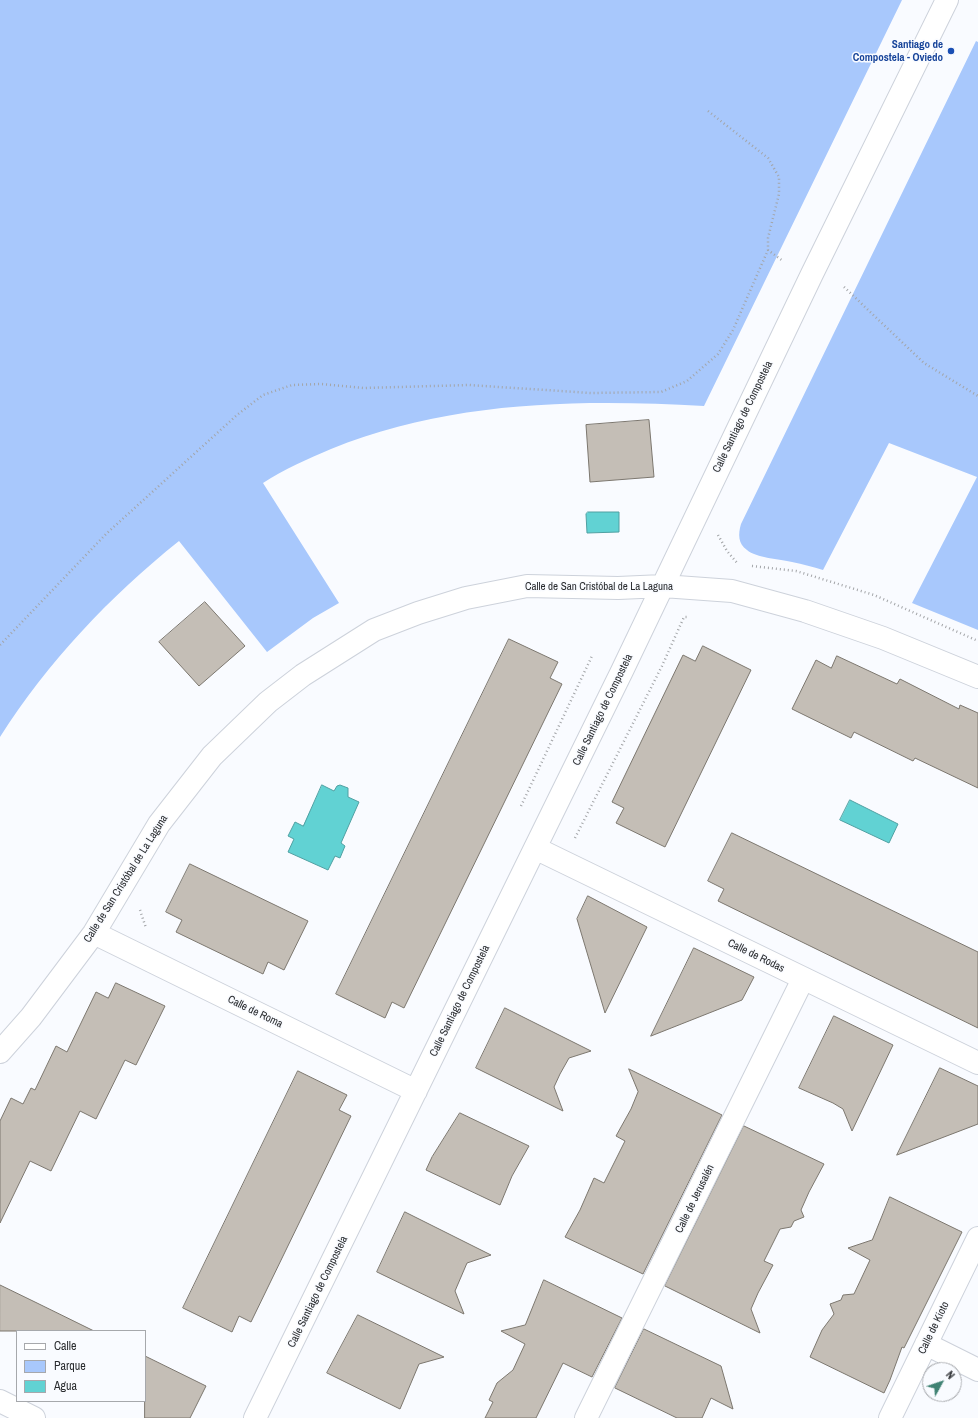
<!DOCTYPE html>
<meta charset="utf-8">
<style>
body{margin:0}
#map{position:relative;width:978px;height:1418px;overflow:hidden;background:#f9fbff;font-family:"Archivo Narrow",sans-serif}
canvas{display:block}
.legend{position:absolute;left:16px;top:1330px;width:130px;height:72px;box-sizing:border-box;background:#f9fbff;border:1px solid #a6a8ac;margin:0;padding:5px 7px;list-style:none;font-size:12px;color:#2a2c2f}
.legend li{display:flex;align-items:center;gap:8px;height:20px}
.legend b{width:20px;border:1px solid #a6a8ac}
.north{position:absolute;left:922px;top:1362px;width:40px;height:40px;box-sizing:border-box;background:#f9fbff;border:1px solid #a6a8ac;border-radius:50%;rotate:50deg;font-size:11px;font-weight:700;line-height:16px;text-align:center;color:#2a2c2f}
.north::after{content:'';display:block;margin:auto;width:14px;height:18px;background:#3f8273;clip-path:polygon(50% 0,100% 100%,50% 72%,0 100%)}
</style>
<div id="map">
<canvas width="978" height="1418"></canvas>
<ul class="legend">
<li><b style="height:5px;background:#fff"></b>Calle</li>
<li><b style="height:11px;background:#a8c8fc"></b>Parque</li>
<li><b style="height:11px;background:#61d2d3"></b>Agua</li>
</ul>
<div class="north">N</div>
</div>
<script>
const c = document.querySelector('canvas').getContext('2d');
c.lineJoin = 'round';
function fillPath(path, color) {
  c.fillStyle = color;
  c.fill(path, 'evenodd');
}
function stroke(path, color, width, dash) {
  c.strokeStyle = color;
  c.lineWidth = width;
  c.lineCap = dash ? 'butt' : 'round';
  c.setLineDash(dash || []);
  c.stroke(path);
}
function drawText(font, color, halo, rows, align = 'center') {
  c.font = font + ' "Archivo Narrow",sans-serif';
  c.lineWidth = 3;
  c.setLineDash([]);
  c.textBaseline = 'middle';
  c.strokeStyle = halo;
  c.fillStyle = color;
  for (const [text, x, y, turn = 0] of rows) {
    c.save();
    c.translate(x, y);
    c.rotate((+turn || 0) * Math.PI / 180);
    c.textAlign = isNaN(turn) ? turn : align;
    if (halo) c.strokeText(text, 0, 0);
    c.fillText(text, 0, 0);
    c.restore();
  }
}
fillPath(new Path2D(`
 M0,0h902l-198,406c-126,-7 -255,-5 -373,43 -23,10 -47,20 -68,34l76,120 -26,15 -46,34 -88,-111c-70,56 -131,121 -179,196z
 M976,41l2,1v588l-66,-27 65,-126 -88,-34 -66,127c-10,-3 -20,-6 -31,-8 -12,-3 -36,-4 -45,-12 -9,-6 -9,-16 -6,-26z`), '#a8c8fc');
const water = new Path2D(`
 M588,512h31v20l-32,1 -1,-19z
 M322,785l12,6 3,-5 3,-1 8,3v9l11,5 -18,41 4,3 -5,12 -5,-2 -7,14 -40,-18 6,-13 -6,-3 7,-14 8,4z
 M850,800l48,24 -9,19 -49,-23z`);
fillPath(water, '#61d2d3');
stroke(water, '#50a0a2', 1);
const building = new Path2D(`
 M649,420l5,57 -64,5 -4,-57z
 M205,602l40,44 -46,40 -40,-44z
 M509,639l49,23 -8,16 12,6 -158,324 -12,-6 -7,16 -49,-24z
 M703,646l48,24 -86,177 -49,-24 8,-15 -12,-6 71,-147 12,6z
 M837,656l60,28 3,-5 59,30 1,-4 18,8v75l-63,-30 -2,3 -59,-29 -3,6 -59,-29 24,-49 15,8z
 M732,833l246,119v76l-260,-127 6,-12 -16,-8z
 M190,864l118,57 -24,49 -16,-8 -5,12 -87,-42 6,-12 -16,-8z
 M588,896l59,31 -42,86 -28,-94z
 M694,948l60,29 -12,23 -91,36z
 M116,983l49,23 -29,59 -11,-5 -29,59 -16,-8 -29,60 -21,-10 -30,62v-102l11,-23 12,6 8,-16 4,2 21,-44 11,6 29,-60 12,6z
 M505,1008l86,43 -22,7 -9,16 -6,13 9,24 -87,-43z
 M834,1016l59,29 -41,86 -9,-22 -10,-6 -34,-15z
 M940,1068l38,18v38l-81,31z
 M629,1069l93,46 -79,159 -78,-37 15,-27 14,-32 10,5 21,-42 -9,-5 15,-27 7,-17z
 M298,1071l49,24 -8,15 12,6 -100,206 -12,-6 -7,16 -49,-24z
 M460,1113l69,33 -17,30 -12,29 -74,-35 6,-13z
 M744,1126l80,38 -15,28 -8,18 3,7 -10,4 -3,6 -11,2 -16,32 9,4 -15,28 -7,16 9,24 -95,-47z
 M890,1197l72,35 -58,116 -2,-1 -12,33 -6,13 -74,-36 12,-27 12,-16 -4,-10 11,-4 2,-5 11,-1 16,-34 -22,-12 24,-8z
 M405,1212l86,43 -24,8 -12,28 9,23 -87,-42z
 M544,1280l78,38 -30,59 -29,-14 -27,55h-51l8,-16 -4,-2 8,-17 16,-13 12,-26 -24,-13 24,-6z
 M0,1285l37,18 57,28h-94z
 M358,1315l86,42 -25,7 -19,45 -73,-36z
 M644,1329l77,37 12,43 -22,-11 -9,20h-25l-62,-30z
 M145,1356l61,30 -16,32h-45z`);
fillPath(building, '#c4beb6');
stroke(building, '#7c776f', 1);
const minor = new Path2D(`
 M535,848l443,215
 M94,933l322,158
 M0,1052l31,-35 63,-84 65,-109 53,-68 56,-54 35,-27 71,-45 44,-17 48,-15 61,-12 91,2 45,-2 69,5 73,20 78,27 95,39
 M926,1344l52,26
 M0,1401l34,17
 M255,1418l367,-747 190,-397 135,-274
 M586,1418l217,-439
 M890,1418l88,-180`);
stroke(minor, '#cdd2db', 24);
stroke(new Path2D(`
 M708,111l60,47 11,19v17l-11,44v12l15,11
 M844,287l80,76 54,33
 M718,535l9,16 11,13
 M752,566l44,5 78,24 104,46
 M0,645l106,-111 131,-119 26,-20 29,-10 29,-1 43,4 105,-3 122,8 70,-1 26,-11 31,-27 15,-24 10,-23 25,-57
 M521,806l71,-150
 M575,838l87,-172 22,-49h3
 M140,910l6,18`), '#a3a5a8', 2.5, [1, 3]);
stroke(minor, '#fff', 22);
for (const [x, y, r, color] of [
 [951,51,4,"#1a4fb4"]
]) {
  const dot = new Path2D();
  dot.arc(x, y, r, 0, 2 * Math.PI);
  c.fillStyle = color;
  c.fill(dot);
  stroke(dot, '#f9fbff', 1.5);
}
drawText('bold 11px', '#164399', '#f9fbff', [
 ["Santiago de",943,45],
 ["Compostela - Oviedo",943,58]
], 'right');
drawText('11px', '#2a2c2f', '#f9fbff', [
 ["Calle Santiago de Compostela",743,417,-64],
 ["Calle de San Cristóbal de La Laguna",599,587],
 ["Calle Santiago de Compostela",603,710,-64],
 ["Calle de San Cristóbal de La Laguna",126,879,-58],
 ["Calle de Rodas",756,956,26],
 ["Calle Santiago de Compostela",460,1001,-64],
 ["Calle de Roma",255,1012,26],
 ["Calle de Jerusalén",695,1199,-64],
 ["Calle Santiago de Compostela",318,1292,-64],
 ["Calle de Kioto",934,1328,-64]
]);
</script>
